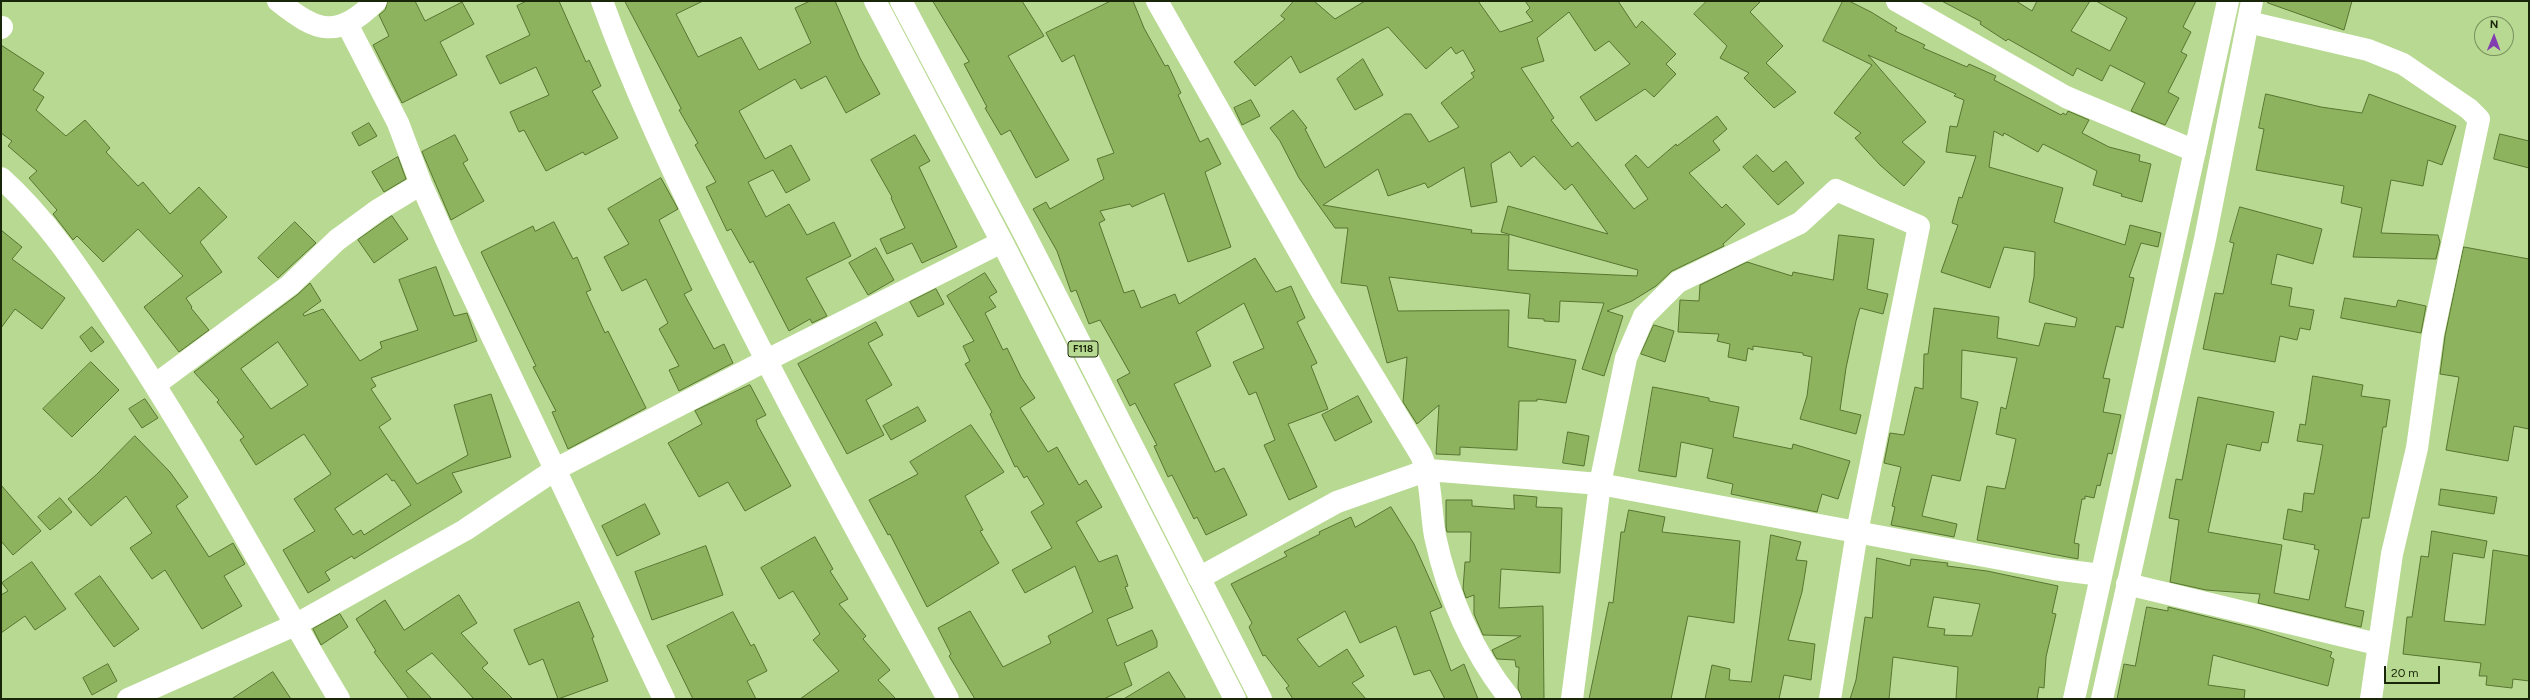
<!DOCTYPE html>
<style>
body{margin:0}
#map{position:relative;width:2530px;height:700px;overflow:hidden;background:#b8d992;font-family:Figtree,sans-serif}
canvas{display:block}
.frame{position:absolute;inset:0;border:2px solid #1a260a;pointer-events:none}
.north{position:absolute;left:2474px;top:16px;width:40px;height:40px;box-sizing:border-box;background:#b8d992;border:1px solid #79915c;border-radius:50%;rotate:1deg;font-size:11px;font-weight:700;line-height:16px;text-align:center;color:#1a260a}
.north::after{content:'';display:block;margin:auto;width:14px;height:18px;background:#823db1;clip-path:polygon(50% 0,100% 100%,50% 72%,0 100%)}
.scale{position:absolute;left:2384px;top:666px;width:56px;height:18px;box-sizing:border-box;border:2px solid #1a260a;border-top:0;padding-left:5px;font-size:12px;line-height:14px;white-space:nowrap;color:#1a260a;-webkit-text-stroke:3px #b8d992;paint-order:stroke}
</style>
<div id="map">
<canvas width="2530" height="700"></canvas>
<div class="frame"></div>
<div class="north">N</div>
<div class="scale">20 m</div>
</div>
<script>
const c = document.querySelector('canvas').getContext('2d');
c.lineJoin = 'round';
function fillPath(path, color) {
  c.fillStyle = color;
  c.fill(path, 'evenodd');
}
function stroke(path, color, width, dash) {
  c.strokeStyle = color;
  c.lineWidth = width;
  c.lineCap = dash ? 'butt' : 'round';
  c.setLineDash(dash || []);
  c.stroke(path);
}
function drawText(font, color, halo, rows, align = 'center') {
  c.font = font + ' Figtree,sans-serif';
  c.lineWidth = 3.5;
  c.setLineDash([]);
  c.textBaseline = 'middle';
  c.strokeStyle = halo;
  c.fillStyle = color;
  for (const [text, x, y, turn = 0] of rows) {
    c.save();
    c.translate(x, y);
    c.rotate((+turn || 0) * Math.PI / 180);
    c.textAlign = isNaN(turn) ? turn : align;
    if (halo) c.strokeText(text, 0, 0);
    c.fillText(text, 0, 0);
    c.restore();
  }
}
const building = new Path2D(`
 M388,1h27l10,20 37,-19 12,22 -34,18 17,33 -55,28 -29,-58 16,-9 -10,-21 6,-5z
 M527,1h32l27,61 3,-2 12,26 -9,5 26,47 -33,17 -2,-3 -37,19 -22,-41 -5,2 -9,-20 39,-17 -13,-28 -36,17 -14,-28 44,-21 -13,-29z
 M625,1h78l-27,13 22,43 43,-20 18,33 52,-27 -16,-35 15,-7h25l25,57 20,36 -34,19 -20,-37 -25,13 -6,-10 -56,32 26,48 26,-14 19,35 -24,13 -13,-23 -25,12 18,35 23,-13 18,31 27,-13 17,34 -45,22 21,38 -15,7 -2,-4 -21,12 -36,-70 -3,2 -19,-34 -4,2 -21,-44 10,-5 -21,-37 3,-2 -19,-33 2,-1z
 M933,1h89l22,35 -36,20 61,104 -33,18 -26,-48 -9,5 -16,-27 2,-1 -23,-43 5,-2z
 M1111,1h22l11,27 21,38 3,-1 13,28 -3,2 22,47 8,-4 13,26 -16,8 26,75 -43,15 -24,-69 -32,14 -2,-3 -30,7 5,9 -6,3 25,70 10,-3 7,18 34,-14 4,10 76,-46 21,34 15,-6 14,32 -8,4 20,41 -6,3 17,43 -40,15 29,63 -28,13 -25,-55 11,-5 -19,-48 -7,3 -16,-33 31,-14 -20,-45 -48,29 15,34 -37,18 41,88 9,-4 23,47 -41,20 -9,-18 -3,2 -22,-44 -4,2 -14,-31 3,-1 -22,-42 -5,3 -13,-26 13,-7 -30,-53 -11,4 -13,-34 -5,2 -14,-41 -24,-42 13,-7 4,7 54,-30 -7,-20 17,-6 -40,-98 -12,7 -16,-29z
 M1294,1h20l21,18 30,-18h113l22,31 33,-11 -7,-9 4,-4 -5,-7h93l18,27 6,-7 34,33 -10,10 10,10 -22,23 -9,-8 -49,32 -16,-24 50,-33 -21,-23 -14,10 -26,-39 -32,26 7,23 -23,7 33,50 -3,2 21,27 6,-5 56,67 14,-10 -23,-34 11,-10 12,13 28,-24 1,2 40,-30 10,13 -14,12 7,9 -31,23 33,35 4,-4 19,20 -22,20 1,2 -52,25 -16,15 -24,15 -25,10 16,5 -19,60 -22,-7 22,-66 -44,-2 -1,21 -15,-1v-2l-16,-1 2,-24 -141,-17 9,34 111,-1 -1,37 68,13 -10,43 -29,-4v2h-18l-2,49 -57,-3v8l-24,-1 3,-49 -22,19 -14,-22 4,-45 -20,6 -20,-77 -26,-3 7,-55h-13l-36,-50 -19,-37 -10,-13 23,-18 14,18 -2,1 20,39 80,-54h6l18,28 30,-15 -18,-24 33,-26 -3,-4 4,-2 -12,-21 -7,4 -5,-7 -25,22 -38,-42 -88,46 -9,-17 -36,30 -21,-24 51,-43 -4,-3zM1510,152l11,15 13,-11 31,34 7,-6 36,50 -100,-28 -7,26 137,38 -1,6 -129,-6 1,-35 -38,-2 1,-3 -149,-25 55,-36 10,27 37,-13 3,5 36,-21 7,40 26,-5 -6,-38z
 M1707,1h54l-11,11 33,34 -17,17 30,29 -22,16 -30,-30 5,-5 -29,-15 7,-12 -33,-32z
 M1843,1h6l22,11 26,16 -2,3 30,14 -2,3 44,19 2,-3 27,12 -2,4 67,35 2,-2 3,2 2,-4 21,9 -7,13 27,14 31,8 -1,6 12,3 -9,38 -21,-6 1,-2 -29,-9 4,-14 -54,-27 -5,8 -34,-19 -1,3 -9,-5 -5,36 74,21 -9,34 71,23 5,-20 31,8 -3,14 -17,-4 -12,34 5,1 -11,50 -7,-2 -13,52 7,1 -7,33 18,3 -9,39 -4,-1 -8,33 -3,-1 -3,13 -9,-2v3h-3l-8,44 5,1 -1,15 -101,-19 10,-54 18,3 4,-17 7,-33 -20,-5 5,-27 5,2 11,-51 -55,-8 -1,48 17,4 -18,79 -28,-6 -10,41 35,8 -3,13 -63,-12 4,-18 -3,-1 9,-39 -17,-4 6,-30 14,2 11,-48 8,2 1,-35h4l6,-46 65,9 -2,21 42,8 6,-23 30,4 2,-9 -48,-16 5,-25 1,-25 -31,-5 -14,41 -49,-16 17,-47 -6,-2 7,-26 3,1 14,-42 -30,-4 4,-26 7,1 7,-27 -10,-4 2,-2 -88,-39 58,67 -24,20 23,20 -21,24 -24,-21 -25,-27 6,-5 -27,-20 38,-48 -49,-24z
 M1942,1h74l16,10 5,-10h53l-19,30 39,20 17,-33 -31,-17h100l-13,26 8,5 -10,20 6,3 -19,37 11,6 -14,27 -34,-14 14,-28 -35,-18 -8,16 -25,-13 -4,8 -65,-37 -2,2 -26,-17 1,-2z
 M2268,1h84l-8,29 -76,-27z
 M1,45l43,28 -11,17 11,7 -8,13 30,26 19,-16 25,28 -4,4 32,34 5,-4 27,32 29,-27 28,30 -27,25 22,30 -36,26 6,9 -1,1 18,22 -30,22 -35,-45 39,-31 -45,-47 -35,33 -26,-26 -4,4 -20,-26 4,-4 -28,-32 8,-7 -29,-25 4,-5 -11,-8z
 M1363,59l20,36 -28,15 -18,-31z
 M2266,94l55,13 41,6 7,-19 87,32 -14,39 -14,-5 -5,26 -32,-6 -10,53 57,2 2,7 -4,17 -83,-2 9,-49 -21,-5 3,-17 -88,-16 8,-41 -5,-1z
 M1251,100l9,16 -18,9 -8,-17z
 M369,123l8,13 -18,10 -7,-13z
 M2500,134l29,7v27l-35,-9z
 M455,135l13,25 -5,3 21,38 -33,19 -29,-68z
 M915,135l15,26 -11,6 38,80 -35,16 -10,-20 -25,11 -7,-15 25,-11 -14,-30 1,-1 -21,-37z
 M1757,155l16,17 13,-11 18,22 -26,22 -35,-38z
 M398,157l8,22 -22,13 -12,-20z
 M661,178l17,31 -19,11 33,70 -8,4 30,55 10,-5 9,19 -54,28 -10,-21 10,-4 -20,-37 9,-6 -22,-44 -24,12 -18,-34 25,-13 -21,-35z
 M2240,207l82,22 -9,35 -36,-10 -6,30 21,4 -3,18 25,4 -4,20 -10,-2 -3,12 -17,-4 -5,26 -72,-13 12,-56 8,1 11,-51 -4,-1z
 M392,216l16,23 -34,24 -16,-23z
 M295,222l21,21 -38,35 -20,-20z
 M554,222l19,37 4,-2 14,33 -5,2 19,41 3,-2 38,77 -78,41 -16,-37 4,-1 -23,-44 3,-1 -55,-114 52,-26 2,5z
 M1,230l21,17 -10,12 53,39 -23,31 -27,-20 -14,19z
 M1839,235l35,4 -7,50 21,5 -5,20 -23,-6 -4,13 -10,47 -6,42 21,5 -5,19 -56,-15 7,-23 5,-39 -9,-2v-2l-50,-7v4l-5,-2 -2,13 -18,-4 2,-13 -13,-3 2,-7 -41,-2 2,-32 19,1 1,-16 47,-23 45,14 1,-4 40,8z
 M2464,247l65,12v170l-15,-3 -6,35 -62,-11 13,-73 -19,-3 5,-38z
 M876,248l18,32 -26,15 -19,-32z
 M436,267l18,49 13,-3 10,28 -106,37 5,8 -5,3 20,30 -12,8 38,57 51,-29 -14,-50 37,-11 20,63 -59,16 10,19 -108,67 -2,-3 -27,16 5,8 -22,13 -25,-43 32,-19 -21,-32 37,-25 -27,-40 -48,31 -16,-25 4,-3 -27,-35 2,-2 -25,-28 103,-77 13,-12 11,18 -18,13 1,2 19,-7 37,52 22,-13 -2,-6 38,-12 -19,-50zM278,342l30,43 -37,24 -30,-40zM387,474l5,7 2,-1 17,25 -47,30 -3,-5 -8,5 -18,-26z
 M985,273l12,19 -8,5 7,10 -11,6 18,37 4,-2 14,29 14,21 -15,10 28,44 9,-5 22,38 7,-5 16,27 -26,15 23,40 18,-7 11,31 -3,1 8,21 -26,11 10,27 35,-16 5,11v6l-33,16 8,22 -28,14h-129l-26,-43 2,-2 -13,-26 32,-17 33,56 48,-24 -3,-7 45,-24 -18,-46 -50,27 -13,-23 40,-22 -21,-36 13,-8 -17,-28 -3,2 -7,-12 -2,1 -25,-53 2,-2 -27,-48 5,-3 -7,-15 11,-5 -27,-45z
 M936,289l8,15 -26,13 -8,-15z
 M2345,298l51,9 2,-7 28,6 -5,27 -80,-15z
 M876,322l7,13 -15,8 24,42 -26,15 18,35 -37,19 -49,-90z
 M1654,325l20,6 -9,31 -24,-8z
 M92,327l12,15 -13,10 -11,-15z
 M91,362l28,28 -47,47 -29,-28z
 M2313,376l50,9 -2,11 29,4 -4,27h-3l-14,91h-7l-17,89 19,4 -3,16 -103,-24 2,-9 -54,-4 -36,-8 9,-62 -10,-2 7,-39 6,1 16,-83 76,15 -6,31 -6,-1 -2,9 -33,-7 -19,88 74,13 -8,48 35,7 10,-50 -5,-1 1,-4 -32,-6 5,-30 14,3 2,-19 10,1 9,-49 -26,-4 3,-17 5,1z
 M750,385l16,30 -10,5 2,6 33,60 -46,25 -17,-29 -29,15 -31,-54 34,-19 -7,-13z
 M1653,387l56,11v3l30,6 -6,30 59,12 1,-5 57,17 -12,38 -16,-5 -5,18 -86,-18 2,-10 -26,-6 6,-29 -32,-7 -5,35 -37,-6z
 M1358,396l14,26 -37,19 -13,-26z
 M145,399l13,19 -16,10 -13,-19z
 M918,407l8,14 -35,19 -8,-14z
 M971,425l33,47 -39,24 18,34 -3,1 19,32 -72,44 -37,-73 -2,1 -19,-35 49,-26 -8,-12z
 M1568,432l21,4 -5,30 -21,-3z
 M135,436l35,36 18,25 -12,9 33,51 24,-14 12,21 -21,12 18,30 -40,23 -37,-59 -13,9 -22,-31 22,-15 -26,-37 -35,30 -23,-27 28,-24z
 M1,485l40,46 -28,24 -12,-14z
 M2441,489l56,8 -3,17 -55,-9z
 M1514,495l23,2 -1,10 26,1 -2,65 -59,-4 -2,39 44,-2 1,93h-22l-4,-11 1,-21h-3l-1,-7 -18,-1 -2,-3 -3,-6 29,-14 -38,-1 -9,-21v-19l-8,3 -3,-9 2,-27h5l1,-30h-24l-1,-5v-27h26v6l42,3z
 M60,498l12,14 -22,18 -12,-13z
 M645,504l15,30 -43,22 -15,-30z
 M1391,507l23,37 28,63 -12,5 21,59 13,-7 14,35h-33l-15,-29 -16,5 -18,-49 -36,17 -15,-32 -48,28 22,28 28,-18 17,27 -12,7 14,16h-73l-7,-11 3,-2 -24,-31 -2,1 -14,-29 3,-4 -21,-39 56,-28 -3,-4 36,-18 -1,-2 32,-15 4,10z
 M1629,510l36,7 -3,15 78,9 -6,82 -46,-7 -17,83h-82l20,-97 4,1 8,-71h3z
 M2432,531l55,10 -3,17 -31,-5 -9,68 41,4 8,-75 36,6v125l-16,-2 -1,9 -26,-3 1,-9h-8l2,-13 -78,-9 4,-37h5l9,-61 7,1z
 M1771,535l30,7 -5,18 11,1 -5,31 -14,48 27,4 -4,36 -27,-5 -5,24h-74l7,-34 18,4 -1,11 22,2z
 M815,537l18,32 -3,2 18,28 -9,5 27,32 -3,3 27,31 -12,10 18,19h-96l39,-28 -26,-31 7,-6 -27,-43 -14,8 -18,-31z
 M706,546l17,49 -71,25 -17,-48z
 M1877,558l33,8 1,-7 37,4 -1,3 40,5 71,15 -6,27 4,1 -10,43 -2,31 -5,-1 -2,12h-81l2,-32 -65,-10 -4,42h-39l6,-19 9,-63 7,1zM1934,597l46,7 -8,32 -28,-1 1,-6 -17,-2z
 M32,562l34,47 -31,21 -10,-14 -24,17v-38l7,-4 -6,-8z
 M100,576l39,53 -25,18 -39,-53z
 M459,595l18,28 -16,10 27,30 -6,5 31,31h-39l-42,-46 -26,18 26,28h-23l-35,-47 2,-1 -20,-32 29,-19 19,30z
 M579,602l15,35 -2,1 16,43 -50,18 -15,-40 -14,6 -15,-35z
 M2147,607l21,4v-4l85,21 79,24 -2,5 4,2 -6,27 -115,-31 -5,30 37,5 -1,9h-127l7,-35 11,2z
 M733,612l18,34 3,-2 13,27 -20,10 9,18h-63l-26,-53z
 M340,614l8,13 -27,18 -8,-16z
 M108,664l9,17 -25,14 -9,-17z
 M273,672l18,27h-59z
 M1169,672l17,27h-62z`);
fillPath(building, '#8db35e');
stroke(building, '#577430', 1);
stroke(new Path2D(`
 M278,1c39,31 59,39 98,0
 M602,1c31,86 70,169 110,251 74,152 156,299 236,447
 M1157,1l165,291 99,163c11,26 9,53 14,81 12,58 38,117 75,163
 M1897,1l169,96 129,54
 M2248,22l120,28 35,14 66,45 10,10 -46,215 -16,114 -25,106 -21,145
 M347,24l51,99 23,61 29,64 214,451
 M1,28l1,-1
 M1,178c48,43 82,97 117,150 80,120 147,247 221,371
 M156,384l134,-99 47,-45 41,-30 43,-26
 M1199,578l138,-76 91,-32 172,14 454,85 47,6
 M2127,584l250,60
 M128,699l167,-74 170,-95 91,-61 209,-108 237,-119
 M1572,699l28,-215 26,-126 18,-42 34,-34 122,-59 36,-33 83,36 -62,306 -27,167`), '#fff', 22);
stroke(new Path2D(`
 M875,1l127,241 233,457
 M901,1l122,230 238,468
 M2074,699l154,-698
 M2102,699l103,-460 47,-238`), '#fff', 22);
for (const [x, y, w] of [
 [1083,349,30]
]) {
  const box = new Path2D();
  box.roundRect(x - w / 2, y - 8, w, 16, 3);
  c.fillStyle = '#b8d992';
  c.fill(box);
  stroke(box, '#1a260a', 1);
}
drawText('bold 10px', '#1a260a', null, [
 ["F118",1083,349]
]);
</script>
